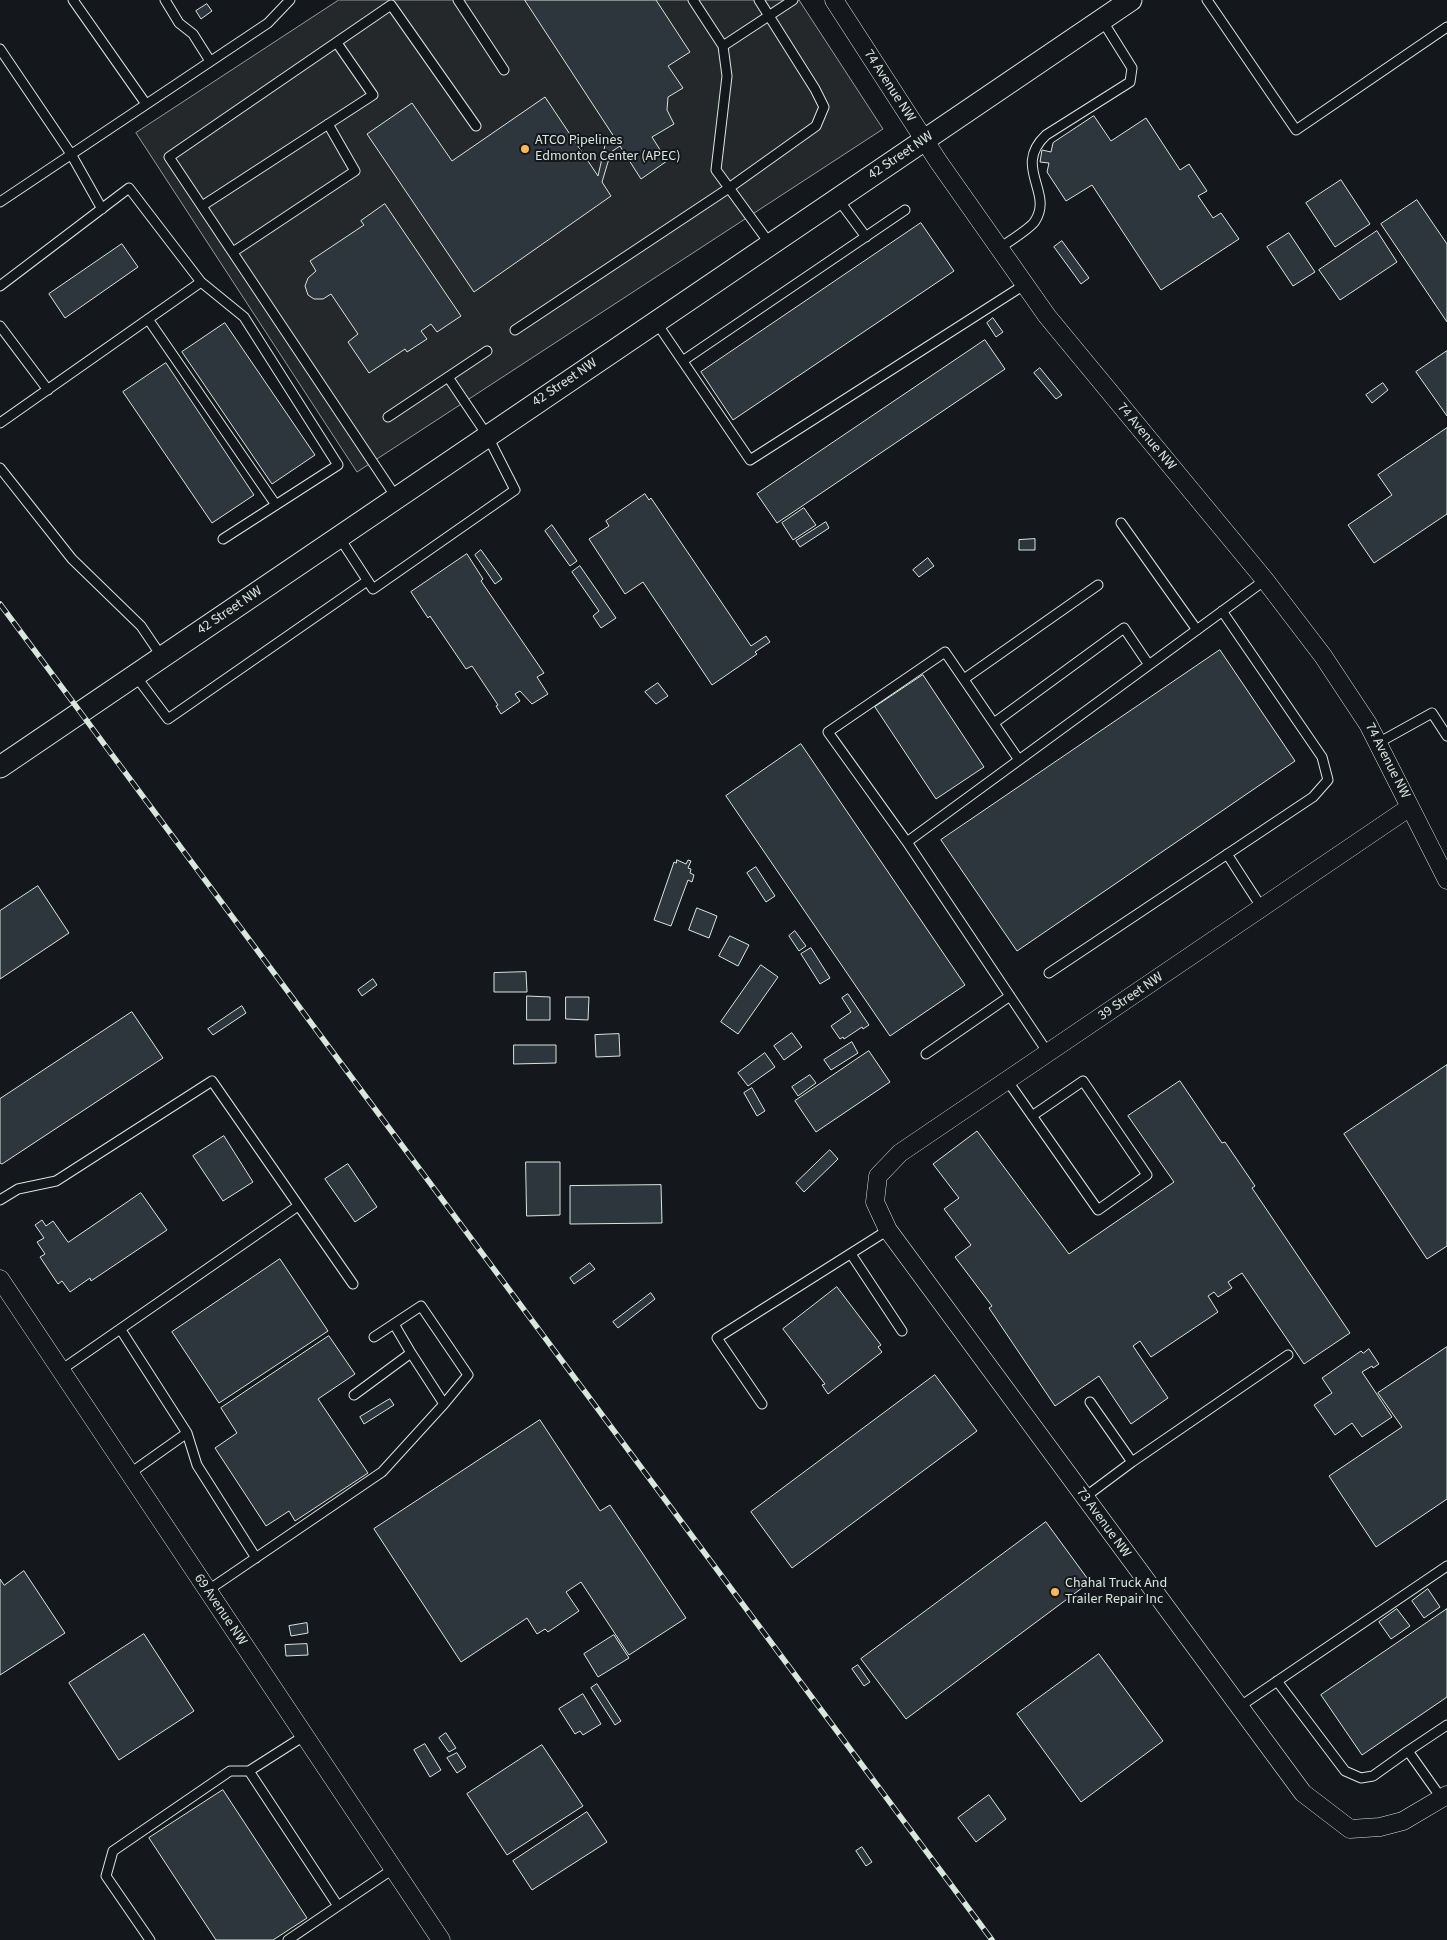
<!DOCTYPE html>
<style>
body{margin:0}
canvas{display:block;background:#14181c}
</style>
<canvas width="1447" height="1940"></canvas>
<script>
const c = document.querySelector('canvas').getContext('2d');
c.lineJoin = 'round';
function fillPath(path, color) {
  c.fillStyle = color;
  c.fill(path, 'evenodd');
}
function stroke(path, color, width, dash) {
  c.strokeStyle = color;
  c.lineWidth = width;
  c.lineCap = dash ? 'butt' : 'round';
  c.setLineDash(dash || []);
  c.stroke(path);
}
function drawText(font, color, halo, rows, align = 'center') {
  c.font = font + ' "Source Sans 3",sans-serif';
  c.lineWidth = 4;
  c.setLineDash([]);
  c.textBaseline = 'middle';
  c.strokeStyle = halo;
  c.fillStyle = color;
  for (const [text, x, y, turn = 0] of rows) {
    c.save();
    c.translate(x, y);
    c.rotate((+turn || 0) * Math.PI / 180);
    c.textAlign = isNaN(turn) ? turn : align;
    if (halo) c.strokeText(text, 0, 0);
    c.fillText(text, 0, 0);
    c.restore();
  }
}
const parking = new Path2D(`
 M339,0h460l84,129 -526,343 -221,-339z`);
fillPath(parking, '#24282b');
stroke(parking, '#939e99', 1);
const building = new Path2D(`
 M525,0h131l34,52 -22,14 15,22 -15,9 -1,13 7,14 -22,13 15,24 -26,18 -21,-33 -9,6 -9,30 9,14 -137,96 -107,-158 45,-31 40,58 93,-64 53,79 7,-31 10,-6z
 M207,4l5,7 -11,8 -5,-8z
 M1094,116l17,25 35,-23 34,52 9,-6 18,27 -9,5 15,22 8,-5 18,26 -78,51 -69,-105 -26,16 -19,-29 2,-9 -9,-1 2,-12 9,2 2,-9z
 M1341,180l29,44 -35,23 -29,-44z
 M1417,200l30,44v78l-66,-98z
 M385,204l76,112 -24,16 -6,-8 -10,7 6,8 -20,13 -2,-3 -36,24 -21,-31 10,-8 -27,-40 -8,5h-9l-6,-4 -3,-9 3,-8 8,-7 -6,-10 54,-36 -3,-4z
 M921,223l33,48 -221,149 -32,-48z
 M1377,231l20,31 -57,38 -21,-30z
 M1289,233l26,39 -22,14 -26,-39z
 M1062,241l27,37 -8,6 -27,-37z
 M122,244l16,23 -73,51 -16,-24z
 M993,318l10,14 -7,5 -9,-14z
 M225,323l90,132 -43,29 -90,-132z
 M985,340l20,29 -228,154 -20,-29z
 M1447,351v65l-31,-44z
 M166,363l88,132 -42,28 -89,-131z
 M1040,368l22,27 -6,4 -22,-26z
 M1383,383l5,7 -16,13 -6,-8z
 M1447,428v86l-73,49 -26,-38 44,-30 -14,-20z
 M645,494l4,6 2,-2 100,148 15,-10 4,6 -15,10 2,2 -45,31 -69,-103 -18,12 -36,-55 20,-13 -3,-5z
 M804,508l12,17 -23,15 -11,-17z
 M826,522l3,6 -29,19 -4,-6z
 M552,525l25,36 -7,5 -25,-35z
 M1035,539v11h-16v-10z
 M481,550l21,29 -7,5 -20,-29z
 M467,554l16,25 -2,2 63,92 -7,4 11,17 -16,10 -12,-13 -5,3 5,7 -19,13 -5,-8 2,-1 -26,-39 -6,3 -36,-53 -2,2 -17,-26z
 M928,558l6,8 -15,11 -6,-7z
 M580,566l36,52 -15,10 -8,-12 6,-5 -27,-39z
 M1220,650l75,111 -278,190 -76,-111z
 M923,675l61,92 -48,32 -61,-92z
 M658,683l10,13 -12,8 -11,-12z
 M801,744l164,241 -75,51 -164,-240z
 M677,860l9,4 2,-4 3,1 -3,7 3,1 -1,4 4,2 -2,7 -4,-2 -17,46 -17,-6 20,-58 2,1z
 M756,867l19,29 -9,6 -19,-29z
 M38,886l31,47 -69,46v-68z
 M697,908l20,8 -8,22 -20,-8z
 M795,931l11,15 -7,5 -10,-15z
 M730,936l19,9 -11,21 -19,-10z
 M811,948l19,30 -10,6 -19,-30z
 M761,965l17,12 -40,57 -17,-12z
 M526,972l1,20h-33v-19z
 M373,979l4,6 -15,11 -4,-6z
 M848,994l21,31 -6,4 -1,-2 -18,12 -1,-2 -3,2 -9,-13 20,-14 -9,-14z
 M527,996l23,1v23h-23z
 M566,997h23l-1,23 -22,-1z
 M242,1006l4,7 -33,22 -5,-6z
 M132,1012l31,46 -161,106 -2,-1v-64z
 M792,1033l10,14 -18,13 -10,-14z
 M619,1034l1,22 -24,1 -1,-22z
 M852,1042l6,11 -27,17 -7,-10z
 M514,1045h42v18l-42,1z
 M869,1051l21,31 -74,50 -21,-31z
 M765,1053l10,14 -27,19 -10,-13z
 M1447,1065v181l-20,13 -83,-125z
 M810,1075l6,8 -18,13 -6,-9z
 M1180,1081l42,62 3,-1 30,44 -3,2 98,145 -46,31 -62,-91 -14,9 4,6 -14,9 -4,-5 -6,4 10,16 -67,45 -11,-16 -7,5 35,52 -37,26 -32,-48 -44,30 -66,-98 3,-2 -37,-49 16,-12 -27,-36 15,-11 -26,-34 44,-33 92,123 105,-72 -46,-66z
 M752,1088l13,23 -8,5 -13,-23z
 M224,1136l29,46 -30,19 -30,-45z
 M830,1150l8,9 -34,33 -8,-9z
 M526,1162h34v53l-33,1z
 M348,1164l29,43 -22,15 -30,-43z
 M661,1185l1,38 -92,1v-38z
 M141,1193l26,37 -76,51 -1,-3 -20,14 -8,-11 -4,3 -18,-27 5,-3 -8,-12 7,-4 -9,-13 7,-5 4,6 7,-5 15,21z
 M280,1259l48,72 -109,72 -47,-71z
 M590,1263l5,6 -21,15 -4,-6z
 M837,1287l44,58 -3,2 4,5 -54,42 -6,-9 3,-1 -42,-55z
 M651,1293l4,6 -37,29 -5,-6z
 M329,1336l26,38 -37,25 50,74 -73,48 -6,-10 -23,15 -51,-78 22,-15 -16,-25z
 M1447,1347v152l-71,48 -47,-71 73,-49 -24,-34z
 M1369,1349l10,15 -6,4 -1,-2 -10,6 30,45 -30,20 -10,-14 -17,12 -21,-30 18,-12 -10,-15 39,-27 2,2z
 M935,1375l42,56 -185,137 -41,-56z
 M390,1399l4,6 -30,19 -4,-7z
 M540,1420l60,91 10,-6 76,113 -57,37 -48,-73 -15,10 13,19 -31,21 -3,-3 -8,5 -10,-16 -66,44 -87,-133z
 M1046,1522l44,60 -184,137 -45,-60z
 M24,1571l41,62 -65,42v-96l4,6z
 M1428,1589l12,18 -16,11 -12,-17z
 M1397,1609l13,17 -19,13 -12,-17z
 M1447,1609v88l-85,58 -41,-60z
 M307,1623l1,10 -17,3 -2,-10z
 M144,1634l50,77 -75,49 -50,-77z
 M614,1635l15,23 -31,19 -14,-23z
 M307,1644l1,11 -22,1 -1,-11z
 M1099,1654l64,87 -82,61 -64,-88z
 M858,1665l12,17 -6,4 -12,-17z
 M597,1684l24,37 -6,4 -24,-37z
 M583,1694l18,30 -18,11 -3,-4 -5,3 -16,-25z
 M446,1733l10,15 -7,4 -10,-14z
 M425,1744l16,26 -11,7 -16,-27z
 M542,1745l41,61 -76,49 -40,-61z
 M457,1753l9,14 -9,6 -10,-15z
 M223,1790l84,128 -34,22h-57l-67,-102z
 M989,1795l17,24 -30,23 -18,-24z
 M587,1812l20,30 -75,48 -19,-29z
 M862,1847l10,15 -6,4 -10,-15z`);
fillPath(building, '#2c363c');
stroke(building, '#d8e6dc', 1);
const service = new Path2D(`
 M73,0l73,104
 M165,0l14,23 14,11 17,27
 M458,0l46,70
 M693,0l30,46
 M1207,0l89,130 151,-103
 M0,49l71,105 31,55
 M838,199l28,38
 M0,202l268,-179 22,-23
 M202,206l171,-111 -36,-52
 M770,244l-54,-74 11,-94 -4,-30 70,-46
 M998,249c9,-6 33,-21 37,-28 19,-29 -23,-54 11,-86l84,-53 2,-14 -30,-48
 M233,252l122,-81 -27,-47
 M201,282l43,35 94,148 -115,74
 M0,286l129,-98 72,94 -201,141
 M148,319l128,186
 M656,322l94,138 274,-175
 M0,326l48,64
 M515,330l214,-142 87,-62 8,-19 -9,-18 -56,-89
 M684,360l221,-150
 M388,417l60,-40
 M0,468l72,91 69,67 21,31
 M396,497l-227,-340 222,-152 85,121
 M1121,523l76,107
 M339,537l34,52 142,-99 -28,-55 -39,-58 39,-26
 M135,675l33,44 199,-138
 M964,679l134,-94
 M994,723l130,-95 25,37
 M1378,743l54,-30 15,23
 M1019,760l-74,-108 -117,80 79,110 358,-262
 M907,842l141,211
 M1227,854l35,54
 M1049,973l264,-176 15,-17 -6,-23 -100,-146
 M926,1054l84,-58
 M1007,1080l91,130 49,-35 -64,-94 -51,35
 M0,1200l18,-11 38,-8 156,-100 141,203
 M851,1254l51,77
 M394,1324l17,29
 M121,1330l66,103 10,32 59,93
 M61,1370l237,-164
 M354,1395l57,-42 33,51
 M1090,1402l42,60
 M762,1404l-45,-66 171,-108
 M129,1474l58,-41
 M1085,1497l47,-35 156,-107
 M207,1591l175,-119 62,-68 24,-29 -47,-69 -47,31
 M1277,1681l68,90 16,7 12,-2 35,-25
 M1239,1707l208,-141
 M304,1736l-55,35 89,135 55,-37
 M1442,1799l-34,-48 39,-26
 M150,1940l-44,-64 7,-25 117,-80h19
 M288,1940l50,-34`);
const minor = new Path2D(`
 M834,0l104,161 109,155 218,264 58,76 45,68 79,156
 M1410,807l-510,346 -22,23 -3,26 13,28 415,563 47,36 30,-2 23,-6 44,-26
 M0,1279l441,661`);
const tertiary = new Path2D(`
 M0,767l1131,-767`);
stroke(service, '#d8e6dc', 11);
stroke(minor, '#d8e6dc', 19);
stroke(tertiary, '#d8e6dc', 23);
stroke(service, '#14181c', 9);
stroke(minor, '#14181c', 18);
stroke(tertiary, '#14181c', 21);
const rail = new Path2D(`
 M0,604l992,1336`);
stroke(rail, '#d8e6dc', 5.5);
stroke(rail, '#14181c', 4, [11]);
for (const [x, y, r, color] of [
 [525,149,5,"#ffb74d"],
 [1055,1592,5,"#ffb74d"]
]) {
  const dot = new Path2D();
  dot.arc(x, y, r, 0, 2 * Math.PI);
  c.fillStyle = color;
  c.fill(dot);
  stroke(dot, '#14181c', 2);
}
drawText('14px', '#d8e6dc', '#14181c', [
 ["74 Avenue NW",889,86,57],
 ["42 Street NW",901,156,-34],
 ["42 Street NW",565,383,-34],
 ["74 Avenue NW",1146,437,50],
 ["42 Street NW",230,611,-34],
 ["74 Avenue NW",1387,761,63],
 ["39 Street NW",1131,997,-34],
 ["73 Avenue NW",1103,1523,54],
 ["69 Avenue NW",220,1610,56]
]);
drawText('14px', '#d8e6dc', '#14181c', [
 ["ATCO Pipelines",535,141],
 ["Edmonton Center (APEC)",535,157],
 ["Chahal Truck And",1065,1584],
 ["Trailer Repair Inc",1065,1600]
], 'left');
</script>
